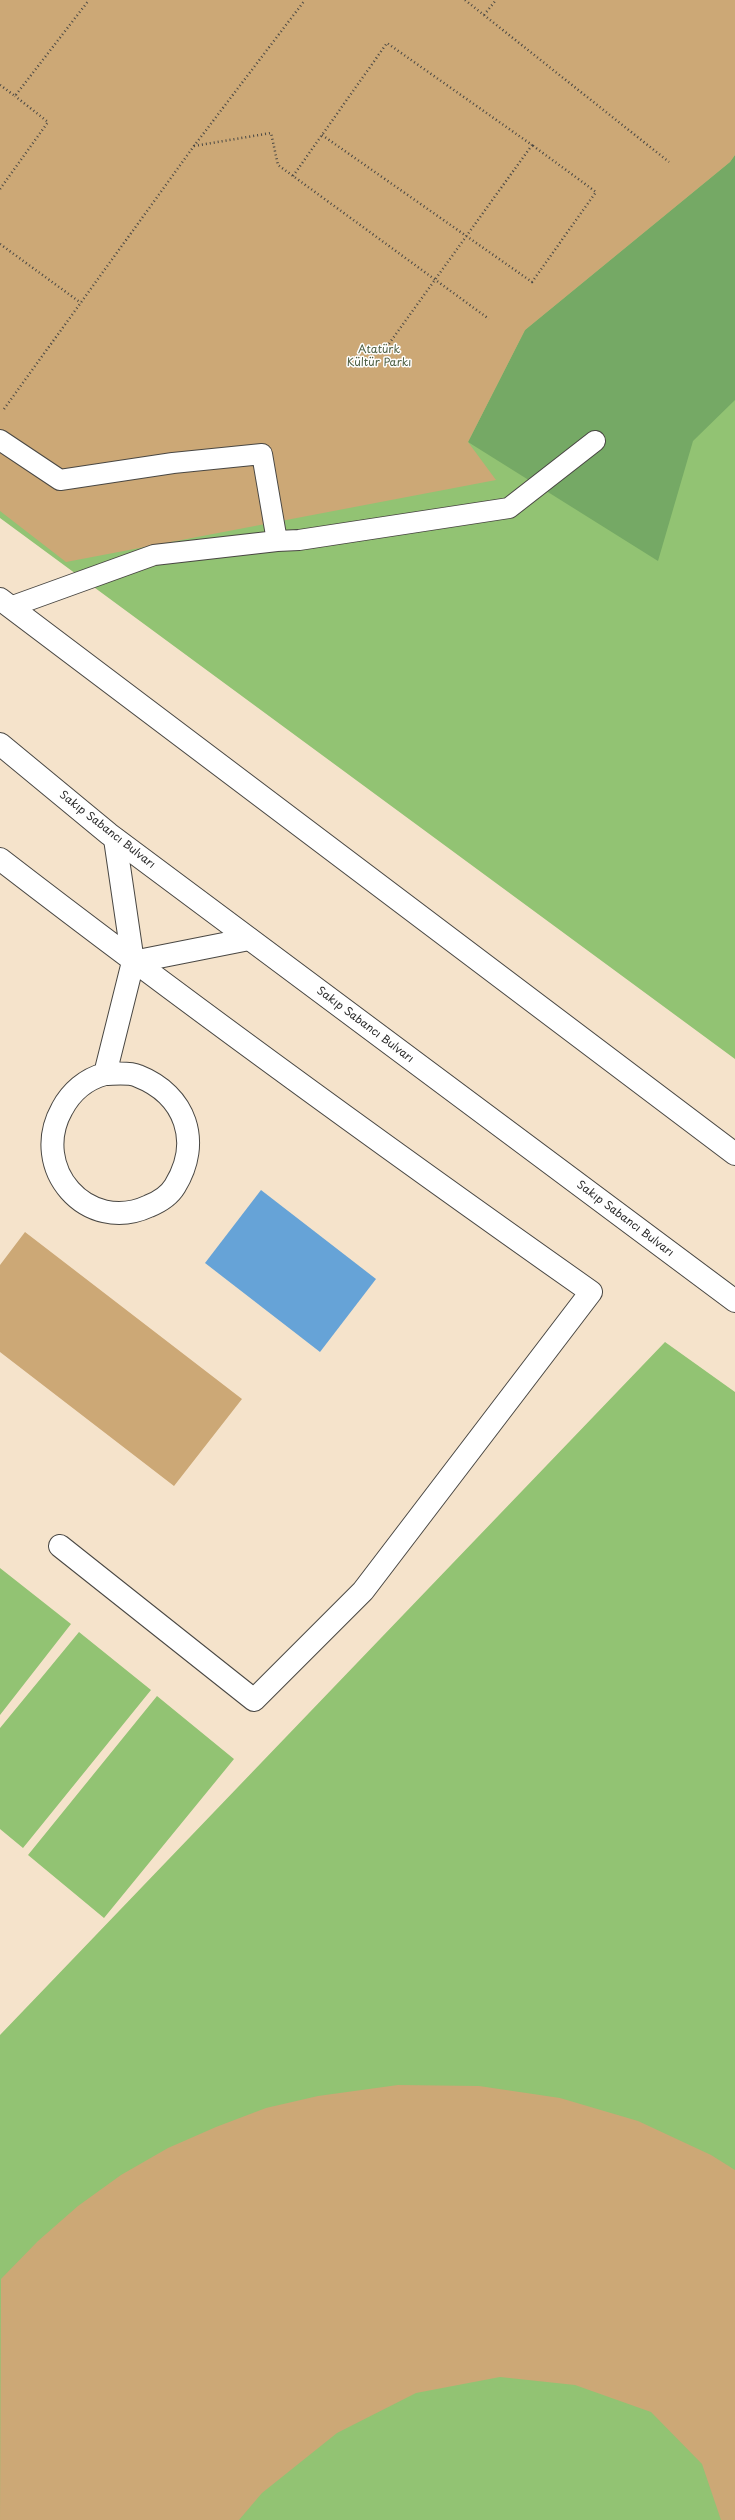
<!DOCTYPE html>
<meta charset="utf-8">
<style>
body{margin:0}
canvas{display:block;background:#f5e3cb}
</style>
<canvas width="735" height="2520"></canvas>
<script>
const c = document.querySelector('canvas').getContext('2d');
c.lineJoin = 'round';
function fillPath(path, color) {
  c.fillStyle = color;
  c.fill(path, 'evenodd');
}
function stroke(path, color, width, dash) {
  c.strokeStyle = color;
  c.lineWidth = width;
  c.lineCap = dash ? 'butt' : 'round';
  c.setLineDash(dash || []);
  c.stroke(path);
}
function drawText(font, color, halo, rows, align = 'center') {
  c.font = font + ' "Playpen Sans",sans-serif';
  c.lineWidth = 3;
  c.setLineDash([]);
  c.textBaseline = 'middle';
  c.strokeStyle = halo;
  c.fillStyle = color;
  for (const [text, x, y, turn = 0] of rows) {
    c.save();
    c.translate(x, y);
    c.rotate((+turn || 0) * Math.PI / 180);
    c.textAlign = isNaN(turn) ? turn : align;
    if (halo) c.strokeText(text, 0, 0);
    c.fillText(text, 0, 0);
    c.restore();
  }
}
fillPath(new Path2D(`
 M0,0h735v1059l-735,-541z
 M665,1342l70,50v1128h-735v-485z
 M0,1568l71,56 -71,91z
 M79,1632l72,58 -128,158 -23,-19v-101z
 M157,1696l77,63 -130,159 -76,-63z`), '#92c373');
fillPath(new Path2D(`
 M735,155v245l-42,41 -35,120 -190,-119 57,-112 205,-168z`), '#75a965');
fillPath(new Path2D(`
 M261,1190l115,89 -56,73 -115,-89z`), '#66a3d7');
fillPath(new Path2D(`
 M0,0h735v155l-5,7 -205,168 -57,112 28,38 -430,82 -66,-51z
 M25,1232l217,167 -68,87 -174,-134v-87z
 M398,2085l81,1 81,12 78,23 73,34 24,15v350h-14l-19,-56 -51,-52 -76,-27 -75,-8 -84,16 -79,40 -75,60 -23,27h-239l1,-241 37,-38 40,-35 43,-31 47,-27 48,-21 50,-19 52,-12z`), '#cca876');
const lane = new Path2D(`
 M0,440l60,40 113,-17 89,-9 15,87 -123,14 -144,52
 M277,541l22,-1 210,-32 86,-67`);
const street = new Path2D(`
 M0,859c193,149 391,292 591,433l-228,299 -109,109 -194,-154
 M133,962l116,-23
 M105,1074c9,0 24,-2 33,2 48,19 64,66 37,110 -6,10 -16,16 -26,20 -62,29 -120,-38 -87,-97 9,-17 24,-30 43,-35z
 M105,1074l28,-112 -18,-123`);
const primary = new Path2D(`
 M0,599l735,555
 M0,744l109,90 626,467`);
stroke(lane, '#494743', 22);
stroke(street, '#494743', 24);
stroke(primary, '#494743', 24);
stroke(new Path2D(`
 M465,0l204,162
 M484,15l12,-15
 M0,85l15,11 74,-96
 M322,135l210,147 64,-90 -64,-47
 M194,146l77,-13 7,32 211,154
 M293,176l94,-133 145,102 -149,207
 M0,189l48,-67 -33,-26
 M0,244l81,59
 M4,409l190,-263 111,-146`), '#494743', 2.5, [1, 3]);
stroke(lane, '#fff', 20);
stroke(street, '#fff', 22);
stroke(primary, '#fff', 22);
drawText('11px', '#4f6044', '#fff', [
 ["Atatürk",379,350],
 ["Kültür Parkı",379,363]
]);
drawText('11px', '#2b2b2b', '#fff', [
 ["Sakıp Sabancı Bulvarı",107,830,38],
 ["Sakıp Sabancı Bulvarı",365,1025,37],
 ["Sakıp Sabancı Bulvarı",625,1219,37]
]);
</script>
